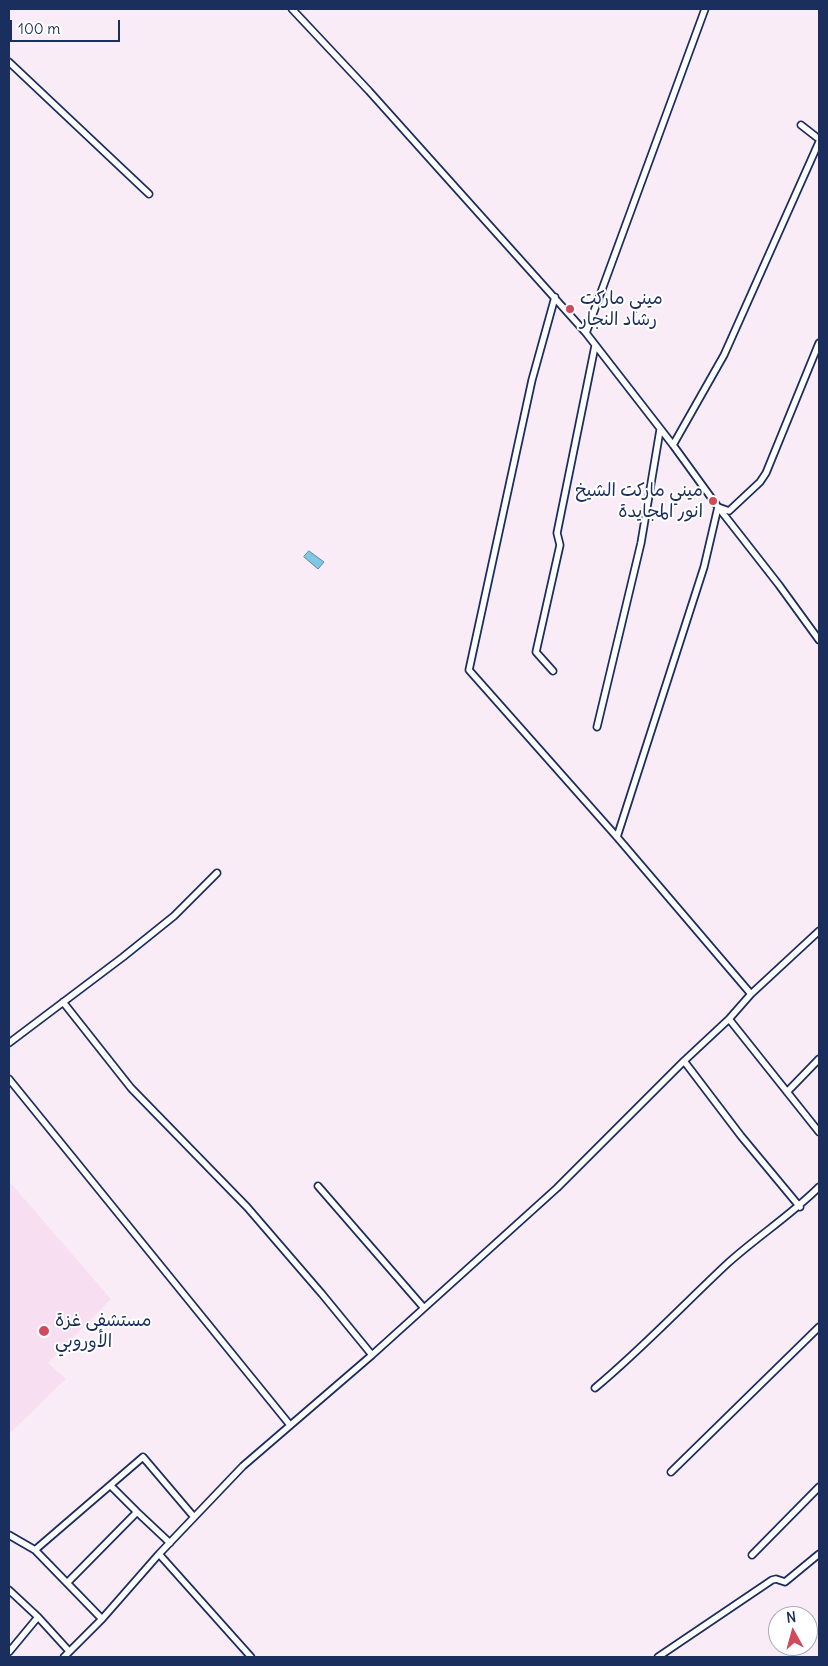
<!DOCTYPE html>
<meta charset="utf-8">
<style>
body{margin:0}
#map{position:relative;width:828px;height:1666px;overflow:hidden;background:#faecf7;font-family:Delius,sans-serif}
canvas{display:block}
.frame{position:absolute;inset:0;border:10px solid #1b2f5e;pointer-events:none}
.north{position:absolute;left:768px;top:1606px;width:50px;height:50px;box-sizing:border-box;background:#fff;border:1px solid #a4acbf;border-radius:50%;rotate:353deg;font-size:14px;font-weight:700;line-height:20px;text-align:center;color:#1b2f5e}
.north::after{content:'';display:block;margin:auto;width:18px;height:22px;background:#d1495b;clip-path:polygon(50% 0,100% 100%,50% 72%,0 100%)}
.scale{position:absolute;left:10px;top:20px;width:110px;height:22px;box-sizing:border-box;border:2px solid #1b2f5e;border-top:0;padding-left:6px;font-size:15px;line-height:18px;white-space:nowrap;color:#1b2f5e;-webkit-text-stroke:4px #fff;paint-order:stroke}
</style>
<div id="map">
<canvas width="828" height="1666"></canvas>
<div class="frame"></div>
<div class="north">N</div>
<div class="scale">100 m</div>
</div>
<script>
const c = document.querySelector('canvas').getContext('2d');
c.lineJoin = 'round';
function fillPath(path, color) {
  c.fillStyle = color;
  c.fill(path, 'evenodd');
}
function stroke(path, color, width, dash) {
  c.strokeStyle = color;
  c.lineWidth = width;
  c.lineCap = dash ? 'butt' : 'round';
  c.setLineDash(dash || []);
  c.stroke(path);
}
function drawText(font, color, halo, rows, align = 'center') {
  c.font = font + ' Delius,"Playpen Sans Arabic",sans-serif';
  c.lineWidth = 4;
  c.setLineDash([]);
  c.textBaseline = 'middle';
  c.strokeStyle = halo;
  c.fillStyle = color;
  for (const [text, x, y, turn = 0] of rows) {
    c.save();
    c.translate(x, y);
    c.rotate((+turn || 0) * Math.PI / 180);
    c.textAlign = isNaN(turn) ? turn : align;
    if (halo) c.strokeText(text, 0, 0);
    c.fillText(text, 0, 0);
    c.restore();
  }
}
fillPath(new Path2D(`
 M9,1181l102,118 -63,64 18,16 -57,55z`), '#f7dff1');
const water = new Path2D(`
 M309,551l15,11 -6,7 -14,-12z`);
fillPath(water, '#81c6e2');
stroke(water, '#588aad', 1);
const minor = new Path2D(`
 M292,9l77,82 217,242 87,112 45,62 61,78 40,55
 M9,62l140,132
 M801,125l18,14
 M555,297l-23,83 -63,290 148,167 134,157
 M586,333l119,-324
 M673,445l51,-90 95,-213
 M553,671l-17,-19 24,-107 -3,-12 38,-187
 M597,727l44,-184 19,-113
 M617,837l87,-270 14,-60 11,4 31,-29 6,-9 53,-130
 M63,1002l68,86 116,119 75,87 50,61
 M729,1019l90,113
 M9,1043l114,-86 51,-41 43,-43
 M684,1061l57,75 59,71
 M9,1079l281,346
 M787,1092l32,-33
 M318,1186l106,122
 M595,1388c47,-39 89,-84 133,-125 30,-27 63,-48 91,-76
 M671,1472l148,-145
 M111,1486l26,26 33,31
 M9,1535l26,15 67,69
 M35,1550l108,-93 51,60
 M159,1554l92,103
 M752,1555l67,-68
 M67,1583l70,-71
 M9,1590l29,27 31,34
 M9,1652l29,-35
 M64,1657l38,-38 57,-65 84,-88 129,-111 185,-167 127,-127 45,-42 22,-25 68,-63
 M658,1657l114,-77 4,-1 9,3 34,-28`);
stroke(minor, '#1b2f5e', 9);
stroke(minor, '#fff', 5.5);
for (const [x, y, r, color] of [
 [570,309,5,"#d1495b"],
 [713,501,5,"#d1495b"],
 [44,1331,6,"#d1495b"]
]) {
  const dot = new Path2D();
  dot.arc(x, y, r, 0, 2 * Math.PI);
  c.fillStyle = color;
  c.fill(dot);
  stroke(dot, '#fff', 2);
}
drawText('18px', '#1b2f5e', '#fff', [
 ["ميني ماركت",580,299],
 ["رشاد النجار",580,320],
 ["ميني ماركت الشيخ",703,491,"right"],
 ["انور المجايدة",703,512,"right"],
 ["مستشفى غزة",55,1321],
 ["الأوروبي",55,1342]
], 'left');
</script>
